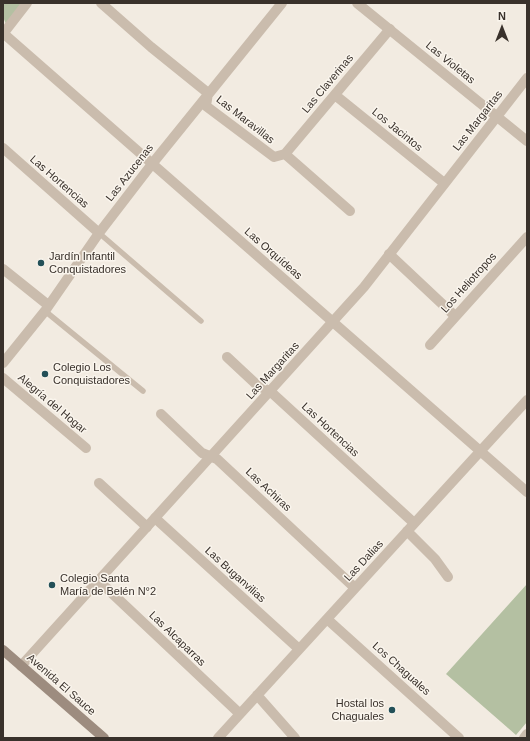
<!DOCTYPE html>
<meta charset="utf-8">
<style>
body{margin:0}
#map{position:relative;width:530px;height:741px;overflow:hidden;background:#f2ebe1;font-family:Helvetica,sans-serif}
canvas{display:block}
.frame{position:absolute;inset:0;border:4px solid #39312b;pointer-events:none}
.north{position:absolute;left:482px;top:8px;width:40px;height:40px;-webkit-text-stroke:3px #faf5ed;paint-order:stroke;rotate:0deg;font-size:11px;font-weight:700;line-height:16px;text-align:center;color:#39312b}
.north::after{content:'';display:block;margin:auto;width:14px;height:18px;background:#39312b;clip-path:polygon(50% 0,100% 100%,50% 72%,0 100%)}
</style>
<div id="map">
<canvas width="530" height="741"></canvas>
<div class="frame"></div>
<div class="north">N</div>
</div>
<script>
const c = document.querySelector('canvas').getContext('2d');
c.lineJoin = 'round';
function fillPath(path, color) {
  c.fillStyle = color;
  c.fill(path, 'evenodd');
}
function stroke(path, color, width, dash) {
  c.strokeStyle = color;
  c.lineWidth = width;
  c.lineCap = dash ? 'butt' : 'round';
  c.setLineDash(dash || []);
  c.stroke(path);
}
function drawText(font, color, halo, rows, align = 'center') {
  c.font = font + ' Helvetica,sans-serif';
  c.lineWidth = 3;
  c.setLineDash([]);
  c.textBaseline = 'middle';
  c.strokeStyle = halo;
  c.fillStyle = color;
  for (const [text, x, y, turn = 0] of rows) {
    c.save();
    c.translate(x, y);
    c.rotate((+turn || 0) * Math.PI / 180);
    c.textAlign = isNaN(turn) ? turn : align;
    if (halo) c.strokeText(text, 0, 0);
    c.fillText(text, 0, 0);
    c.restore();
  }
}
fillPath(new Path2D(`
 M3,3h19l-16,21 -3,-7z
 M527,584v138l-11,13 -70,-61z`), '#b4c0a2');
stroke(new Path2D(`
 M99,233l102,88
 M45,311l98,80`), '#cabcad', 5.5);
stroke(new Path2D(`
 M101,3l50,44 57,46 -2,13 68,51 11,-3
 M3,33l524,459
 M3,34l24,-31
 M335,95l109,88
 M3,148l96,85
 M285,154l105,-125
 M285,154l65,57
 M389,254l66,62
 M3,269l45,36
 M430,345l97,-108
 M227,357l30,28 14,7 143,131
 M3,363l42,-52 54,-78 53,-69 130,-161
 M3,378l83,70
 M161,414l41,39 15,6 138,129
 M99,483l48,44
 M155,518l144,131
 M407,531l28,28 13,18
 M99,581l141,133
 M327,619l132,119
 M257,695l38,43
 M218,738l309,-338`), '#cabcad', 10);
stroke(new Path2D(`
 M357,3l170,138
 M21,666l343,-379 163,-209
 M524,738l3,-4`), '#cabcad', 10);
stroke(new Path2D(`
 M3,650l101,88`), '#9d8c7f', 10);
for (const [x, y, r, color] of [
 [41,263,4,"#235058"],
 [45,374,4,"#235058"],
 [52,585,4,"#235058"],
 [392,710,4,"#235058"]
]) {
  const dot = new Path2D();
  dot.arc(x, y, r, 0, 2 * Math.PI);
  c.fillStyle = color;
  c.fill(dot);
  stroke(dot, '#faf5ed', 1.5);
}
drawText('11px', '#39312b', '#faf5ed', [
 ["Las Violetas",450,63,39],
 ["Las Claverinas",328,84,-50],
 ["Las Maravillas",245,120,38],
 ["Las Margaritas",478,121,-52],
 ["Los Jacintos",397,130,39],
 ["Las Azucenas",130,173,-52],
 ["Las Hortencias",59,182,41],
 ["Las Orquídeas",273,254,41],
 ["Los Heliotropos",469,283,-48],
 ["Las Margaritas",273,371,-48],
 ["Alegría del Hogar",52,404,40],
 ["Las Hortencias",330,430,43],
 ["Las Achiras",268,490,43],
 ["Las Dalias",364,561,-47],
 ["Las Buganvilias",235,575,42],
 ["Las Alcaparras",177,639,44],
 ["Los Chaguales",401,669,42],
 ["Avenida El Sauce",61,685,41]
]);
drawText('11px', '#39312b', '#faf5ed', [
 ["Jardín Infantil",49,257],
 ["Conquistadores",49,270],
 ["Colegio Los",53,368],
 ["Conquistadores",53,381],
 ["Colegio Santa",60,579],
 ["María de Belén N°2",60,592],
 ["Hostal los",384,704,"right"],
 ["Chaguales",384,717,"right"]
], 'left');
</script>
